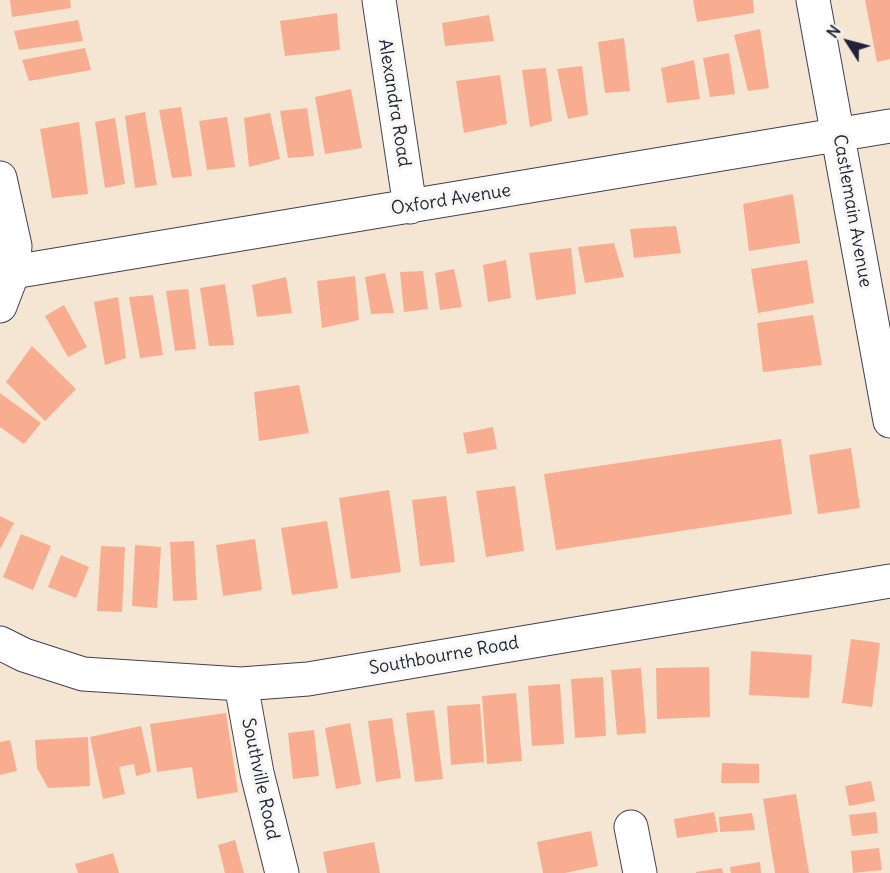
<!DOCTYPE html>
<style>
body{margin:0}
#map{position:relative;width:890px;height:873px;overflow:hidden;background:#f4e6d2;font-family:Delius,sans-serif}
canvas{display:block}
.north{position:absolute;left:818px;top:12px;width:60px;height:60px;-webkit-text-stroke:4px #f6f6f2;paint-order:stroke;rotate:306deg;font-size:16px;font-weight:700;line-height:24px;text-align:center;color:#22223b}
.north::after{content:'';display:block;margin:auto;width:21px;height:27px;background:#22223b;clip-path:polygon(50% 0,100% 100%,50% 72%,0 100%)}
</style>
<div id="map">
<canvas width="890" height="873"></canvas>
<div class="north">N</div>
</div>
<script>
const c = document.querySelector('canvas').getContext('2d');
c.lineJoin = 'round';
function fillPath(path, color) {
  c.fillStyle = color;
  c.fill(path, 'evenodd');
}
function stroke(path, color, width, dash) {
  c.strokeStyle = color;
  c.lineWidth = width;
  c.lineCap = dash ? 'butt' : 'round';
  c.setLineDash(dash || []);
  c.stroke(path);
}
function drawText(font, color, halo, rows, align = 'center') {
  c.font = font + ' Delius,sans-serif';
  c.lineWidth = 6;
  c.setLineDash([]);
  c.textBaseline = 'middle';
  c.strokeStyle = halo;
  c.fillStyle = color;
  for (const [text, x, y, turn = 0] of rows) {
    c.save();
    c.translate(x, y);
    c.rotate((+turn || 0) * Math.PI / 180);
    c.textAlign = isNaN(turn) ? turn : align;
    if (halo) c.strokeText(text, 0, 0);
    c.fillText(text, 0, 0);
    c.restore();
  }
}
fillPath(new Path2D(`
 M10,0h60l1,8 -59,9z
 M693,0h60l1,13 -57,9z
 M865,0h25v59l-13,3z
 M337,13l3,37 -55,6 -5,-35z
 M489,15l5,26 -49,5 -3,-23z
 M78,20l5,21 -64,9 -5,-19z
 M760,29l9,59 -21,3 -14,-56z
 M624,38l6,53 -25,2 -7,-51z
 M85,48l6,22 -62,11 -7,-21z
 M729,53l6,41 -25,3 -7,-39z
 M694,60l6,39 -33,4 -6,-35z
 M582,66l6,49 -20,4 -11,-50z
 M546,68l6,53 -22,6 -8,-57z
 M500,75l7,49 -43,9 -8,-52z
 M351,89l11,59 -37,6 -10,-57z
 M181,107l11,69 -20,2 -13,-68z
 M307,108l7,48 -26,2 -8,-47z
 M145,112l12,73 -22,3 -10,-72z
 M270,113l10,46 -31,8 -5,-49z
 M227,117l8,50 -28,3 -8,-49z
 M115,118l10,66 -20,4 -10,-66z
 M79,122l9,72 -36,4 -12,-69z
 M793,194l7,49 -51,8 -6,-47z
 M676,226l5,27 -47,5 -4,-29z
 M614,243l10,34 -39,6 -7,-36z
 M571,248l5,46 -40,6 -7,-47z
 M506,260l5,38 -23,4 -5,-37z
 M807,260l7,43 -56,10 -7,-44z
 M454,269l8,38 -22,3 -5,-37z
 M423,271l5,38 -24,3 -4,-40z
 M385,273l9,40 -23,1 -6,-37z
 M355,276l4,44 -37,8 -5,-47z
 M286,277l6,36 -35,4 -5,-32z
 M225,284l9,61 -25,1 -9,-58z
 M188,289l8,60 -21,2 -9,-60z
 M153,295l10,60 -23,3 -11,-61z
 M118,297l8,61 -21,7 -11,-63z
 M64,305l23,42 -19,10 -23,-41z
 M813,315l9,50 -59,7 -6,-49z
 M32,346l44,43 -31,32 -39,-39z
 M299,385l10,48 -50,8 -5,-49z
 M0,393l41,30 -17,21 -24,-17z
 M493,427l4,22 -30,5 -4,-21z
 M781,439l11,75 -236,36 -12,-76z
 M851,448l9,60 -42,6 -9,-59z
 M515,486l9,65 -38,6 -10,-66z
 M389,490l12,82 -50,7 -12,-81z
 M446,496l9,66 -35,4 -8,-66z
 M0,516l14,7 -14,26z
 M327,521l11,67 -46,7 -11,-67z
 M21,534l30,12 -18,44 -30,-13z
 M255,539l7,51 -39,6 -7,-51z
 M194,541l3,59 -24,1 -3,-59z
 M135,545l26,2 -4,61 -25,-2z
 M101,546l24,1 -3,65 -25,-1z
 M61,555l28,12 -13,31 -28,-11z
 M851,639l29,4 -8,64 -30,-4z
 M751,651l61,4 -3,43 -60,-3z
 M709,667l1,50 -53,2 -1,-51z
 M641,668l5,65 -29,2 -6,-65z
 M603,677l3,59 -31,2 -4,-59z
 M560,684l4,60 -32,2 -4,-60z
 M516,693l6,68 -35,3 -5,-68z
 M480,704l4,58 -33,3 -4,-59z
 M434,710l9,69 -28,3 -9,-69z
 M226,713l12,79 -41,7 -5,-32 -35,5 -7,-48z
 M392,718l9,60 -25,4 -8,-61z
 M350,723l11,61 -25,5 -11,-61z
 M141,726l10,46 -15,4 -2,-12 -15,3 6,27 -22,5 -13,-62z
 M314,730l5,46 -26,3 -5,-46z
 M88,737l2,49 -42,2 -11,-20 -2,-28z
 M10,740l7,31 -17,4v-33z
 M722,763l37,1v19h-38z
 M871,781l4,20 -26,5 -4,-20z
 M796,794l13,79h-34l-12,-74z
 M714,812l4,20 -41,6 -3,-19z
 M876,812l2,21 -26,3 -3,-21z
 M752,813l3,17 -35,2 -1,-15z
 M591,831l7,35 -33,7h-22l-6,-31z
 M235,840l9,33h-19l-7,-28z
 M374,842l6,31h-53l-4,-21z
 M879,848l3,22 -29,3 -2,-22z
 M113,853l6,20h-41l-3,-9z
 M760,862l1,11h-30l-1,-6z
 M722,868l1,5h-27v-1z`), '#f8ad90');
const minor = new Path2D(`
 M379,0l31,207
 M813,0l77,421
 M0,178l15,68 -2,26 -13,34
 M13,272l877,-146
 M0,643l24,12 59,19 158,10 67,-5 582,-98
 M241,684l16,89 25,100
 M631,827l9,46`);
stroke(minor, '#423f52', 35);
stroke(minor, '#fff', 33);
drawText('18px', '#22223b', '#f6f6f2', [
 ["Alexandra Road",394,103,81],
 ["Oxford Avenue",451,200,-9],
 ["Castlemain Avenue",852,211,80],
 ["Southbourne Road",444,656,-10],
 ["Southville Road",260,779,78]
]);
</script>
